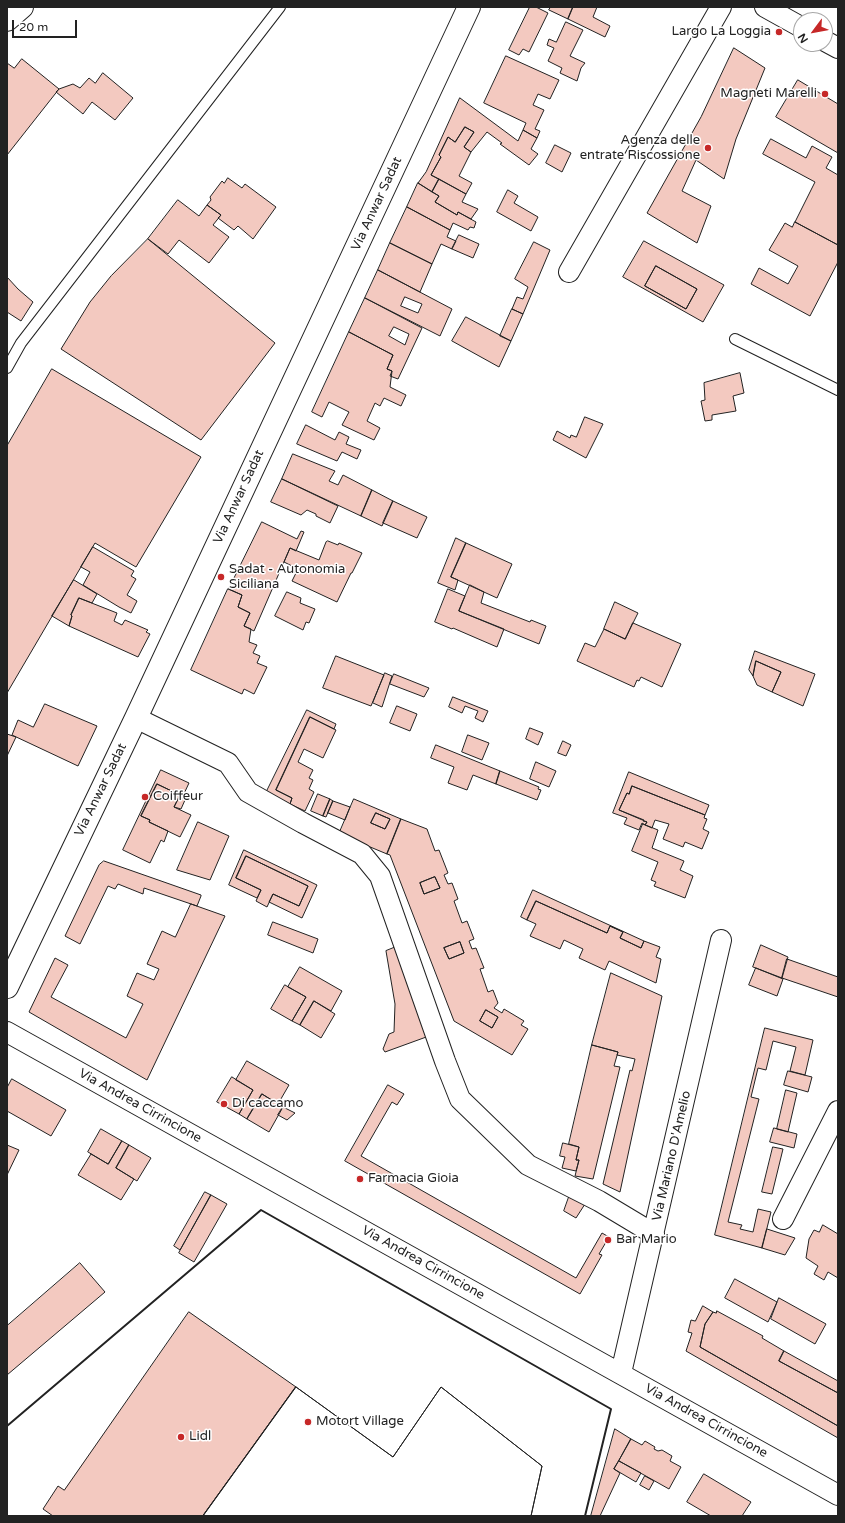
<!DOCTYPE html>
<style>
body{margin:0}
#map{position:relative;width:845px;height:1523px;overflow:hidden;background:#fff;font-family:"Varela Round",sans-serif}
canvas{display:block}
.frame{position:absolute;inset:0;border:8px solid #222;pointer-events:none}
.north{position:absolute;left:793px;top:12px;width:40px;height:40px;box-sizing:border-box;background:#fff;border:1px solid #a7a7a7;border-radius:50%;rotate:238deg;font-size:11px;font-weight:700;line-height:16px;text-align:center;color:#222}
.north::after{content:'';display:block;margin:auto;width:14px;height:18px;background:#c62828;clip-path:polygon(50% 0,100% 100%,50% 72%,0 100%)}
.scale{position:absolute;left:12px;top:20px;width:65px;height:18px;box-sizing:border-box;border:2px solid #222;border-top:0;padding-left:5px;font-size:12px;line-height:14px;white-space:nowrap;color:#222;-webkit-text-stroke:3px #fff;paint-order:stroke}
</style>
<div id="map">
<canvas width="845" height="1523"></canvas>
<div class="frame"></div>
<div class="north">N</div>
<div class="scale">20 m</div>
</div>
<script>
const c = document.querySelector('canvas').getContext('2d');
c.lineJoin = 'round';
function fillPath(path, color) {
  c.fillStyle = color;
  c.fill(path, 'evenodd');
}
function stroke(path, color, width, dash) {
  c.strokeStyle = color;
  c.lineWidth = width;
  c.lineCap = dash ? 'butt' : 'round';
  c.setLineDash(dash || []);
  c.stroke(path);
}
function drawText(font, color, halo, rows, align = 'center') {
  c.font = font + ' "Varela Round",sans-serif';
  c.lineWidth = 3;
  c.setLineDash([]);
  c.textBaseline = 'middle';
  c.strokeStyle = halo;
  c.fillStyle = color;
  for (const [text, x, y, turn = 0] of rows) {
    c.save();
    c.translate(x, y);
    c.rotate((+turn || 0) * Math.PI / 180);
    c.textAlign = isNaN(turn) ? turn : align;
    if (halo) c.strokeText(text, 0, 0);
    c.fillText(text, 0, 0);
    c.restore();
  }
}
const building = new Path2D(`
 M530,7h6l12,6 -19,39 -6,-3 -4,6 -10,-5z
 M551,7h22l-5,12 -19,-9z
 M573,7h24l-4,10 17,9 -5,11 -37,-18z
 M566,22l17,8 -13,26 15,7 -4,5 -4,13 -17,-8 2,-5 -14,-7 6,-13 -7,-3 2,-6 7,3z
 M734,48l31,20 -29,71 -12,40 -28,-19 -14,31 29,15 -14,37 -50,-30 54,-96z
 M506,56l53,24 -9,19 -12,-5 -5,11 11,5 -9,19 5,2 -3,7 -14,-8 3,-7 -42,-20z
 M22,59l37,30 -52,66v-92l7,5z
 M103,73l30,25 -18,22 -23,-18 -9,12 -27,-22 3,-3 14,-5 7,4 9,-10 6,5z
 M798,80l40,24v49l-62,-36z
 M460,98l58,43 5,-11 14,8 -6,11 7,5 -9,11 -29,-21 2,-1 -15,-11 -16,20 -7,-5 10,-15 -9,-5 -10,15 -7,-5 -9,18 2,2 -10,18 8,4 -7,13 -14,-9 8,-11z
 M465,127l9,5 -10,15 7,5 -12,24 13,7 -6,11 -35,-19 10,-18 -2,-2 9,-18 7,5z
 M771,139l35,19 6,-12 20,11 -6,11 12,7v70l-43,-23 20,-40 -52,-28z
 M555,145l16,8 -9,19 -16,-9z
 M228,178l14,10 3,-4 31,23 -23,32 -15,-13 -4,4 -16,-12 3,-3 -14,-10 4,-5 -1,-3 12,-16 2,2z
 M439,179l27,15 -4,8 16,7 -7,10 -13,-7 -1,3 -22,-13 4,-6 -7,-4z
 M418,183l21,13 -4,6 22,13 1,-3 18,10 -2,6 -4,-1 -2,3 -15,-7 -3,7 -43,-23z
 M508,190l10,6 -4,7 24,14 -7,14 -34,-19z
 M178,200l21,16 8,-11 14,10 -8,10 16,12 -20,26 -30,-23 -11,14 -20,-15z
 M407,207l43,23 -3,7 9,4 -4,8 -11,-5 -9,20 -42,-21z
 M795,222l43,23v17l-28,54 -59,-32 8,-16 29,16 10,-18 -29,-16 16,-27 7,4z
 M459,235l20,9 -6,14 -21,-9z
 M148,239l127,104 -74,97 -140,-91 29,-47 21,-26z
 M644,241l80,44 -21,37 -80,-45zM656,266l41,23 -11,20 -41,-23z
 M534,242l16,8 -27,64 -11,-5 5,-12 6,2 5,-12 -13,-8z
 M390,243l42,21 -12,28 -42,-22z
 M656,266l41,23 -11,20 -41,-23z
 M378,270l74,39 -12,27 -75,-38zM405,297l17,7 -4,9 -17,-7z
 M7,277l11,12 15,13 -12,19 -14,-9z
 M365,298l57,30 -24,51 -8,-3 2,-5 -5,-2 6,-14 -44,-23zM394,327l15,7 -4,11 -16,-9z
 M512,309l11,5 -12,27 -11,-5z
 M466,317l45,24 -12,26 -47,-26z
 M349,332l44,23 -6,14 5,2 -2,16 16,8 -5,11 -17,-8 -4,8 -5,-3 -8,18 13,7 -6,12 -32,-15 7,-13 -20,-10 -7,15 -10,-5z
 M52,369l149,88 -65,110 -41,-24 -88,150v-247z
 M740,373l4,20 -11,3 3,15 -24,4v5l-7,1 -4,-20 4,-1 -1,-17z
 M585,417l18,7 -17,34 -33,-18 4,-9 13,7 1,-3 5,2z
 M306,425l29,15 4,-8 10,5 -3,7 15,6 -4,9 -15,-7 -5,9 -40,-17z
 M293,454l42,17 -6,10 9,4 5,-10 29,15 -11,26 -79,-37z
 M282,479l56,27 -8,17 -14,-7v-2l-9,-4 -6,5 -30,-13z
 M372,490l21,11 -11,25 -21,-10z
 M393,501l34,16 -10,21 -34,-15z
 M262,522l35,17 4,-8 3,1 -8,19 -6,-3 -36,83 -10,-5 6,-13 -12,-6 4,-12 -13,-6z
 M456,538l10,5 -15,34 7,3 -3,10 -17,-7z
 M328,541l10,4 1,-2 23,10 -10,20h-1l-14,29 -45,-21 4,-8 -2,-1 2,-4 -12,-6 6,-14 29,12 7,-18z
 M466,543l46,21 -15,34 -46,-21z
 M93,547l41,24 -3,5 5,3 -9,16 10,6 -6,12 -12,-6 -36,-22 7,-13 -9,-5z
 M74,580l23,14 -5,9 -13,-5 -8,17 1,1 -3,10 -17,-10z
 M470,585l14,7 -3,11 49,19 1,-2 15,6 -7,18 -80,-33z
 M228,589l14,6 -4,12 12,6 -6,13 7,3 -2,13 8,3 -4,8 7,3 -3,7 10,4 -13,27 -10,-5 -2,5 -51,-24z
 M448,589l17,7 -6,15 45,18 -7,18 -44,-19 -1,1 -17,-7z
 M287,592l14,6 -1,5 15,6 -6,14 -3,-1 -3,8 -28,-14z
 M79,598l38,15 -3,8 8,4 3,-5 23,10 -2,2 4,2 -12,23 -69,-31 3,-10 -1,-1z
 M615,602l23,11 -13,26 -21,-10z
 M633,623l48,21 -19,43 -21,-10 -2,4 -2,-1 -3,7 -57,-26 8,-18 10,4 9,-18 21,10z
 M755,651l60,23 -12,32 -31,-14 9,-20 -25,-11 -3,15 -4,-6z
 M336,656l48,19 -13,31 -48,-18z
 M756,661l25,11 -9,20 -15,-7 -4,-9z
 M385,673l7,3 -10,31 -9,-4z
 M394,674l35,14 -5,9 -34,-13z
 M453,697l35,14 -5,11 -8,-4 3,-7 -13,-5 -3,7 -13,-6z
 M45,704l52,22 -19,40 -66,-31 6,-15 15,7z
 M397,706l20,8 -7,17 -20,-8z
 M307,710l29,14 -2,5 -24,-12 -34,73 16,8 -2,6 -24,-11z
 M310,717l26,13 -13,28 -19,-9 -6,13 15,8 -4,8 4,2 -4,9 5,3 -9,19 -15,-7 2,-6 -16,-8z
 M530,728l13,5 -5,12 -12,-6z
 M7,734l9,3 -9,19z
 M468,735l21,8 -7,17 -20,-8z
 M563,741l8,4 -5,11 -8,-3z
 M436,745l64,26 -4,13 -23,-9 -6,15 -19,-7 6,-16 -23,-9z
 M536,762l20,9 -7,16 -19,-8z
 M161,770l28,13 -7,15 3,2 -4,9 -7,-2 6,-12 -23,-11 -16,32 9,4 -1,2 19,9 -4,11 -3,-2 -11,23 -27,-13z
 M500,771l39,16 -1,2 3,1 -4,10 -41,-16z
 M629,772l80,33 -4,10 -73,-29 -3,8 -2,-1 -8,17 28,12 -2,3 -3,-2 -3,7 -15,-6 3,-6 -14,-5z
 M157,784l23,11 -6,12 17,8 -11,22 -31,-15 1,-2 -9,-4z
 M632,786l73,29 -1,3 3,1 -4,10 6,3 -7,17 -17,-7 -2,5 -20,-8 6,-15 -14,-4 -3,8 -7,-3 2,-3 -4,-1 1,-1 -25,-10 8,-17 2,1z
 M318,794l12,5 -7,17 -12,-5z
 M330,799l3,2 -7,16 -3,-1z
 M354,799l47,20 -14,35 -48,-20zM376,813l14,6 -5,10 -14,-6z
 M333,801l17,6 -5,13 -17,-7z
 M376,813l14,6 -5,10 -14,-6z
 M401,819l26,10 8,22 4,-1 9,23 -4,2 4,9 4,-1 6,16 -4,2 8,22 5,-2 7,18 -5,2 3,8 4,-1 8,20 -4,1 8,23 5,-2 5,13 -4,5 8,5 2,-4 20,12 -3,4 7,4 -16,26 -58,-34 -64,-166 -3,-1zM435,877l5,11 -16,6 -4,-11zM460,942l4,11 -15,6 -5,-11zM486,1010l12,7 -6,11 -12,-7z
 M198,822l31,14 -19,44 -33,-10z
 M643,824l15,6 -6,18 32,13 -4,9 13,6 -8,22 -31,-12 2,-4 -5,-2 7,-18 -26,-11z
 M244,850l73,35 -15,33 -33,-16 4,-8 26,12 9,-20 -62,-30 -10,22 25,12 -4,8 -28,-13z
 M246,856l62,30 -9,20 -26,-12 -6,13 -11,-6 5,-11 -25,-12z
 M104,861l97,34v1l-4,10 -53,-18 -1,6 -25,-10 -3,5 -7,-3 -28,58 -15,-8 34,-71z
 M435,877l5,11 -16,6 -4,-11z
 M533,890l111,51 -3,7 -21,-10 3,-6 -13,-6 -3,7 -71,-32 -9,19 -6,-3z
 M536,901l71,32 3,-7 13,6 -3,6 21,10 3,-7 16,6 -4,10 5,2 -5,24 -47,-22 -4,9 -26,-12 4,-9 -19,-9 -4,9 -30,-13 6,-12 -9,-4z
 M191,904l34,12 -78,164 -118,-68 26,-54 13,7 -17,32 75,41 17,-34 -16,-8 10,-23 17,7 5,-11 -12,-5 15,-33 13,6z
 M273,922l45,17 -5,14 -45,-18z
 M460,942l4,11 -15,6 -5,-11z
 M761,945l27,12 -6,21 -29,-11z
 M396,947l33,89 -44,16 -2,-3 6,-15 5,-2 1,-28 -9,-53z
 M787,959l51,18v20l-56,-19z
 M300,967l42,24 -11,20 -17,-10 -14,24 -8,-4 14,-24 -18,-10z
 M756,968l27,11 -6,17 -28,-11z
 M611,973l51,23 -42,196 -17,-8 27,-114 2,1 3,-12 -18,-4 1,-3 -26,-7z
 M285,985l21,12 -14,24 -21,-12z
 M314,1001l21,13 -14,24 -21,-13z
 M486,1010l12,7 -6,11 -12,-7z
 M765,1028l48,12 -8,35 -15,-4 6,-24 -23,-6 -7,29 -8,-2 -7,29 8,2 -31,123 14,3 -2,4 13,3 5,-23 13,3 -9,36 -47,-13z
 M592,1045l26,7 -4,14 6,1 -27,112 -18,-3 4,-16h-3l3,-13 -10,-3z
 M247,1061l42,24 -11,19 -16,-10 -15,25 -8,-5 14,-24 -17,-10z
 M788,1071l24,6 -4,15 -24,-7z
 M232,1077l21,13 -14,24 -22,-12z
 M12,1079l54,31 -15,26 -44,-25v-23z
 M388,1085l16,9 -7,11 -5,-3 -31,54 215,122 26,-45 7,4 -10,17 3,1 -22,39 -235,-133z
 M786,1090l11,3 -9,39 -11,-3z
 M262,1094l21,13 -14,25 -22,-13z
 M283,1107l12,6 -8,7 -9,-5z
 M774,1128l23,6 -3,14 -24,-6z
 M101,1129l21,12 -14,23 -20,-12z
 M122,1141l7,4 -13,23 18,11 -13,21 -43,-25 13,-21 17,10z
 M563,1143l16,4 -3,13h3l-3,11 -14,-3 3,-11 -5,-1z
 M7,1145l12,5 -12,25z
 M129,1145l22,13 -14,23 -21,-13z
 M773,1147l10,2 -11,45 -10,-2z
 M205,1192l6,3 -31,55 -6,-4z
 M211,1195l16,9 -33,58 -15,-9z
 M569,1197l16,7 -9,14 -12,-7z
 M823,1225l15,9v44l-10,-6 -4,8 -10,-6 4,-8 -12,-8 3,-19 5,-9 5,2z
 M767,1229l28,9 -10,17 -23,-7z
 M80,1263l25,29 -98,83v-49z
 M735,1279l42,23 -9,20 -43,-24z
 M779,1298l47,26 -11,20 -44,-25z
 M703,1306l10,6 -8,12 -5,23 138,79v12l-152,-87 6,-18 -4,-1 3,-12 4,1z
 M717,1311l46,25 -1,2 22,13 -5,10 59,32v33l-138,-79 5,-23 8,-12 3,1z
 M189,1312l107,75 -93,129h-150l-10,-7 15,-23 6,4z
 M784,1351l54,30v12l-59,-32z
 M296,1387l97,70 48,-70 101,79 -11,50h-328z
 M296,1387l97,70 48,-70 101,79 -11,50h-328z
 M615,1429l16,10 -17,30 6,4 -20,43h-9z
 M631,1439l11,6 3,-4 10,6 -1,2 4,2 4,-1 10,6 -2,5 11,6 -12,22 -50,-28z
 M619,1461l22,12 -5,9 -22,-13z
 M704,1474l47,28 -9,14h-31l-24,-14z
 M645,1476l9,5 -5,9 -9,-5z`);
fillPath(building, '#f3c9c0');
stroke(building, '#222', 1);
const lane = new Path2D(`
 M735,339l103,51
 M7,368l14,-25 259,-336`);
const street = new Path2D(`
 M765,7l36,20
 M825,41l13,7
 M569,272l152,-265
 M136,718l92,45 20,29 55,31 59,31 18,22 65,185 15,38 68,66 71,36 55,33
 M7,1032l831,463
 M783,1219l55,-108
 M621,1373l100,-433`);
const secondary = new Path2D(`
 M7,20l15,-13
 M7,987l129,-269 333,-711`);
stroke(lane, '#222', 12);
stroke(street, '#222', 22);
stroke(secondary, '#222', 24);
stroke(lane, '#fff', 10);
stroke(street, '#fff', 20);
stroke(secondary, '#fff', 22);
stroke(new Path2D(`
 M7,1426l254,-216 350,199 -26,107`), '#222', 2);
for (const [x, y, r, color] of [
 [779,32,4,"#c62828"],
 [825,94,4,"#c62828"],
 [708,148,4,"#c62828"],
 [221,577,4,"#c62828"],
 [145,797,4,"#c62828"],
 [224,1104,4,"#c62828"],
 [360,1179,4,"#c62828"],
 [608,1240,4,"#c62828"],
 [308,1422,4,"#c62828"],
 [181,1437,4,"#c62828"]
]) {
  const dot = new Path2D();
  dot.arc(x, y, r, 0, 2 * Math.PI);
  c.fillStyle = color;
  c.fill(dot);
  stroke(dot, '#fff', 1.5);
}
drawText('13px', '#222', '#fff', [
 ["Largo La Loggia",771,32,"right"],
 ["Magneti Marelli",817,94,"right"],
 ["Agenza delle",700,141,"right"],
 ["entrate Riscossione",700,156,"right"],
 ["Sadat - Autonomia",229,570],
 ["Siciliana",229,585],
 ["Coiffeur",153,797],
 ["Di caccamo",232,1104],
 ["Farmacia Gioia",368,1179],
 ["Bar Mario",616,1240],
 ["Motort Village",316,1422],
 ["Lidl",189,1437]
], 'left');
drawText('13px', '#222', '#fff', [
 ["Via Anwar Sadat",377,204,-65],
 ["Via Anwar Sadat",239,497,-65],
 ["Via Anwar Sadat",101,790,-64],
 ["Via Andrea Cirrincione",140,1106,29],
 ["Via Mariano D'Amelio",672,1156,-77],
 ["Via Andrea Cirrincione",423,1263,29],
 ["Via Andrea Cirrincione",706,1421,29]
]);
</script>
